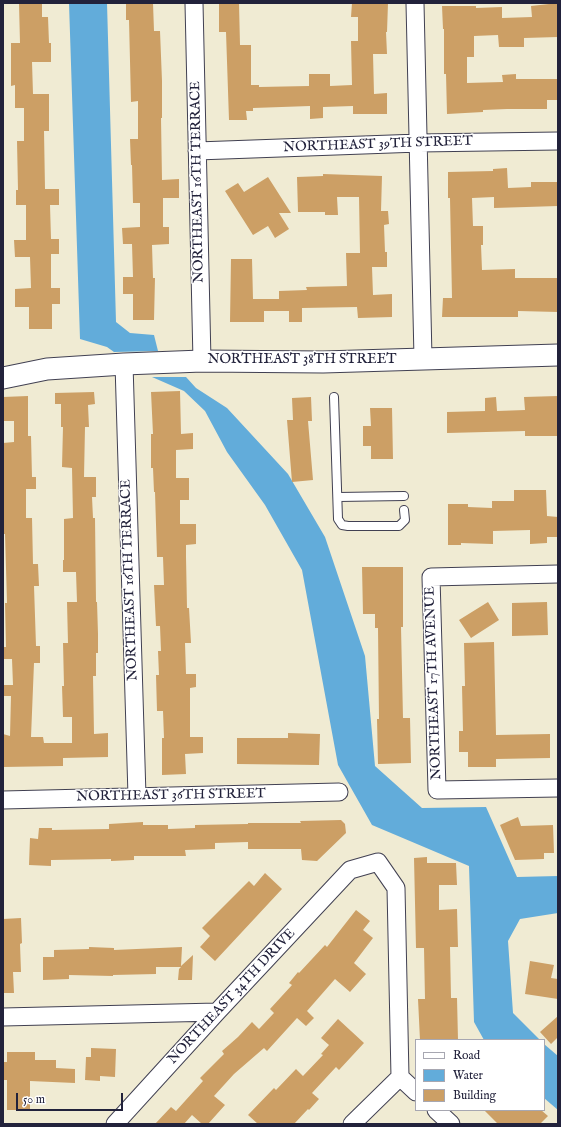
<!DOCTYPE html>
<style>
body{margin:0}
#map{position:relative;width:561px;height:1127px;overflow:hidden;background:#f0ebd3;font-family:"IM FELL English",serif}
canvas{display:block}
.frame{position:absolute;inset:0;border:4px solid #22223b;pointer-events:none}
.legend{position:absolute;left:415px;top:1039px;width:130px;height:72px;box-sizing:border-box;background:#fff;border:1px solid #a7a7b1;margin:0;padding:5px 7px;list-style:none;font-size:12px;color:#22223b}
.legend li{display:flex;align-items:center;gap:8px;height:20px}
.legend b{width:20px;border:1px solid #a7a7b1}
.scale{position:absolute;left:16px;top:1093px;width:107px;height:18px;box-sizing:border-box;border:2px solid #22223b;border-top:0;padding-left:5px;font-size:12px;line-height:14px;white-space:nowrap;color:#22223b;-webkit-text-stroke:3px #fff;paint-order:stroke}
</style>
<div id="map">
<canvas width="561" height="1127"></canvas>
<div class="frame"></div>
<ul class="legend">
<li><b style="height:5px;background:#fff"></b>Road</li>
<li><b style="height:11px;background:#62acda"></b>Water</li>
<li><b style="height:11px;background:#cc9f65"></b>Building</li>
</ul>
<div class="scale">50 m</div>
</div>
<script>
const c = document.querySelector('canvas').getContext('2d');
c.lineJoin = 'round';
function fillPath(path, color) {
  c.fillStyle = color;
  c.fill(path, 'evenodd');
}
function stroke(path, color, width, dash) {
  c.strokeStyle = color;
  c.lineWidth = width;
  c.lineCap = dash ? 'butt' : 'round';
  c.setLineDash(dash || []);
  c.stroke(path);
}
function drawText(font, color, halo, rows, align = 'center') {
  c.font = font + ' "IM FELL English",serif';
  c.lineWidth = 3;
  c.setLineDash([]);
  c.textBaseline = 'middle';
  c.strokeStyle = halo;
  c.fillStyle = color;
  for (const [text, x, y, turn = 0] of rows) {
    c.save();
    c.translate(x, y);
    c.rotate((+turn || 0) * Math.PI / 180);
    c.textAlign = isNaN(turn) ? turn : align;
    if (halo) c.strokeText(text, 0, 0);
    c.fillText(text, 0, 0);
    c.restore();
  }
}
fillPath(new Path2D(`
 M69,3h38l9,319 14,11 24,2 4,16 -44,1 -7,-5 -27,-8z
 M152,377h34l10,11 31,20 61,66 37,63 40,119 10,110 47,42 64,-1 31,70 41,-1v37l-38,6 -12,22 5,72 27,27h-56l-10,-18 -5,-156 -97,-41 -34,-60 -36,-195 -37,-65 -38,-53 -22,-41 -21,-20z
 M544,1044l14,12v54l-14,-12z`), '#62acda');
fillPath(new Path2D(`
 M19,3h23v14h6l1,26h2v19h-19l1,32h16v37h-5l1,58h14v16h-9l1,34h8v15h-8v34h9v16h-8v25h-23v-22h-14v-18l16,-1 -1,-31h-15l-1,-17h12v-35h-10v-15h2l-1,-49h7v-33h-9v-23l-4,1v-43h9z
 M126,3h27l1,28h6l2,50v37h-1l1,62 17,-1v19h-16v29h6v17l-17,1 1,33h2l-1,42h-21v-26h-10v-17h10l-1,-33h-9l-1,-16 18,-1v-24h-7l-1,-38h-1l-1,-26h8v-38l-7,1 -2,-82h-3z
 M219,3h20l1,42h11v40h8v2l50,-1v-12h21v12l22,-1 -1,-44h7v-24h-7l1,-14h36l-1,29h-1l1,22h-14l1,40 13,-1v21h-34v-8l-30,1v11l-13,1v-13l-57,2v3h-7l1,9h-18l-3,-88h-7z
 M558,3v34l-34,1v9h-25l-1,-12 -24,1v21h-7v26l36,-1 -1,-7 14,-1v5h42v21h-11v9h-40l-24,1v2l-36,2 -1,-40h-2v-45h-1l-1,-23h34v2l26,-1v11l30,-1 -1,-11z
 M507,168l1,20 23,-1v-5h27v24l-64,2v-11l-22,1 1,28h10v19h-2l1,25 33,-1v9h43v34l-40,-1v6h-76l1,-19h9l-2,-100h-2v-26l45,-1v-2z
 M323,174l59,2 -1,35h7l1,13 -5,1 1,27h2v15h-15l1,28 19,-1v23l-34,1 -1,-11 -55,1v14h-13v-11h-25v11h-34l1,-63h21l1,40h26v-8l28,-1 -1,-3 41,-1 -1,-33h14l-1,-56h-22l1,18h-13v-3h-27l-1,-35 26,-1z
 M268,177l23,36h-12l10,16 -14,9 -7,-12 -15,9 -28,-44 13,-8 6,9z
 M180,391l1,43 12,-1v16l-17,1v28h13v22h-9v24h16v20l-10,1v12l1,51h2l2,35h-6l1,31h10v13l-6,1v49h13v16l-18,1 1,20 -24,1v-37h2l-1,-27h-6l-1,-36h3l-1,-24h3l-1,-25h-4l-2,-41h10l-1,-28h-6l-2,-65h-1l-1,-24h-2v-34h2l-2,-42z
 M94,392l1,12 -7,1 1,22h-4l-1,50h12v20h-4l1,21h2l1,84h1l1,32v19h-2v23h-3l1,58 14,-1v24l-45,1v8l-60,1v-33l7,2 1,-40h-7v-11h9l-1,-26h-9v-12h3l-1,-44h2l-2,-69h-2v-58h1l-1,-33 11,-1v-21h-11v-24l25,-1v40h3l1,41h4v12h-10v29h6l1,46h5l1,22h-5l2,60h4v17h-6l-3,74h12l1,6h28v-26h-9l-1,-31h2l-1,-43h5l-1,-41h10l-1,-30h-13v-12h1v-41l9,-1 -1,-50 -10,-1 1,-40h-2v-23h-6v-11z
 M558,396v40h-33v-5l-78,2v-21l38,-1v-13l11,-1 1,14 28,-1 -1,-13z
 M311,397l1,24h-4l5,59 -21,2 -5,-62h6l-1,-22z
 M370,408h22l1,51h-22v-13h-8v-20h8z
 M514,490h32l1,26 11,1v20h-11v6l-17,1v-14l-37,1v13l-32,-1v2h-13v-41h20v3l24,1v-7h22z
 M362,567h41v60h-2l2,91h7l1,45 -33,1 -1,-45h2l-1,-91h-3v-14h-12z
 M488,602l11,18 -28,18 -12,-18z
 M547,602l1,33 -36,1v-33z
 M494,642l2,93 54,-1v24l-54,1v8h-28v-15h-9v-21h4l-1,-45h3l-1,-43z
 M288,733l32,1 -1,31 -82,-1v-26h51z
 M518,817l3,9 32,-1 1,28h-10v6l-29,1 -15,-35z
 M341,820l4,4 1,9 -29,28 -15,-1 -1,-11h-53v-7l-33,1v6l-30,1 1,6h-52v4l-23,1v-2l-60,1v6l-22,-1 1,-27 8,1 1,-11h13v2l57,-1v-5l34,-2v3h25v4l27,-1v-3l53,-1v-1h53l-1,-2z
 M427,857v6h29l1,22h-18v25l18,-1 1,38h-8l1,51h6l1,42h-38l-2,-41h7l-1,-51h-8l-2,-90z
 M265,873l17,16 -67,72 -15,-14 10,-11 -8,-8 47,-47 5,5z
 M356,910l14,11 -7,9 10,8 -19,25 12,11 -16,18 -15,-13 -28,32 7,7 -8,8 -9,-8 -30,33 -3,-3 -30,26 -20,22 11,9 -17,19h-6l-10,-9 -8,9h-29l16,-17 5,4 27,-30 -3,-3 24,-24 -2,-3 16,-14 14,-15 7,7 15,-16 -4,-4 22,-24 -3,-2 9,-11 1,1 26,-28 2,2z
 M21,918l1,25 -2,1 1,28h-8l1,21h-11v-74z
 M89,947l25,1v2l68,-3 -1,19 12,-11 -1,25h-14l1,-11 2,-2h-25v7l-43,1v1l-44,-1v4l-26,1v-23h11v-7l35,-1z
 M530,961l24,4 -3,13 7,1v20l-33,-5z
 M558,1016v21l-7,7 -11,-12z
 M338,1019l26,24 -25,27 -3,-3 -24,26 7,6 -10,11 -1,-1 -14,15h-36l-10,-9 26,-27 2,2 20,-21 7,7 20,-21 -2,-1 8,-9 -8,-7z
 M91,1048l25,1 -1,28 -15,-1v5l-15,-1 1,-23h5z
 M7,1052h28v8h21v8l19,1v14l-45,-2v29h-23v-30h-4v-18h4z
 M484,1110h57l7,6 -8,8h-42z`), '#cc9f65');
const service = new Path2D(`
 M334,397l4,122 4,6 6,1h51l6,-6 -1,-10
 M338,497l66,-1`);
const minor = new Path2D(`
 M194,3l8,358
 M415,3l8,355
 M197,151l222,-8 139,-2
 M124,364l13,432
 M558,574l-127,3 6,213 121,-2
 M3,800l336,-8
 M3,1017l214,-5
 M400,1077l16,15
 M436,1110l15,14
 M115,1124l102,-112 133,-142 28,-8 18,26 4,189 -48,47`);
const tertiary = new Path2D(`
 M3,378l44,-9 77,-5 78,-3 121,1 235,-7`);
stroke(service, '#414052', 10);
stroke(minor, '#414052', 19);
stroke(tertiary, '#414052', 23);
stroke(service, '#fff', 8);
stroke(minor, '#fff', 17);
stroke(tertiary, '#fff', 21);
drawText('14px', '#22223b', '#fff', [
 ["NORTHEAST 39TH STREET",378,145,-2],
 ["NORTHEAST 16TH TERRACE",198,182,-91],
 ["NORTHEAST 38TH STREET",302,360],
 ["NORTHEAST 16TH TERRACE",130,580,-92],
 ["NORTHEAST 17TH AVENUE",434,683,-92],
 ["NORTHEAST 36TH STREET",171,796,-1],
 ["NORTHEAST 34TH DRIVE",232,997,-47]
]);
</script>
